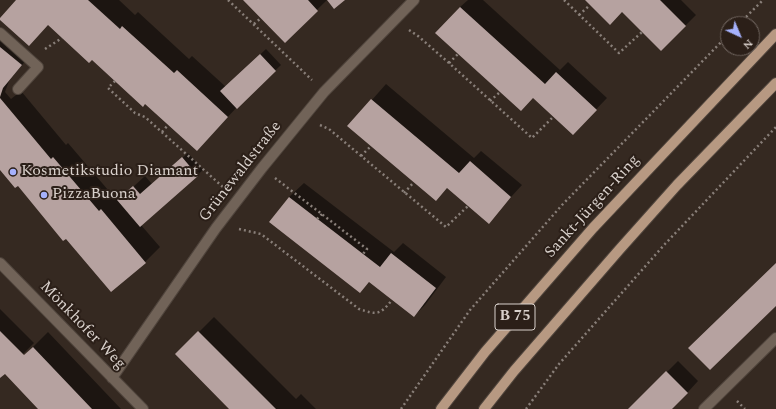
<!DOCTYPE html>
<meta charset="utf-8">
<style>
body{margin:0}
#map{position:relative;width:776px;height:409px;overflow:hidden;background:#352921;font-family:Spectral,serif}
canvas{display:block}
.north{position:absolute;left:720px;top:16px;width:40px;height:40px;box-sizing:border-box;background:#2b1f18;border:1px solid #716660;border-radius:50%;rotate:136deg;font-size:11px;font-weight:700;line-height:16px;text-align:center;color:#d9d1cc}
.north::after{content:'';display:block;margin:auto;width:14px;height:18px;background:#a5b1fc;clip-path:polygon(50% 0,100% 100%,50% 72%,0 100%)}
</style>
<div id="map">
<canvas width="776" height="409"></canvas>
<div class="north">N</div>
</div>
<script>
const c = document.querySelector('canvas').getContext('2d');
c.lineJoin = 'round';
function fillPath(path, color) {
  c.fillStyle = color;
  c.fill(path, 'evenodd');
}
function stroke(path, color, width, dash) {
  c.strokeStyle = color;
  c.lineWidth = width;
  c.lineCap = dash ? 'butt' : 'round';
  c.setLineDash(dash || []);
  c.stroke(path);
}
function drawText(font, color, halo, rows, align = 'center') {
  c.font = font + ' Spectral,serif';
  c.lineWidth = 4;
  c.setLineDash([]);
  c.textBaseline = 'middle';
  c.strokeStyle = halo;
  c.fillStyle = color;
  for (const [text, x, y, turn = 0] of rows) {
    c.save();
    c.translate(x, y);
    c.rotate((+turn || 0) * Math.PI / 180);
    c.textAlign = isNaN(turn) ? turn : align;
    if (halo) c.strokeText(text, 0, 0);
    c.fillText(text, 0, 0);
    c.restore();
  }
}
fillPath(new Path2D(`
 M17,0h102l16,15 3,-3 51,47 3,-3 34,31 40,-38 15,16 -43,41 -27,29 -66,-32 -53,-45z
 M245,0h82l-42,41z
 M468,0h15l77,70 8,-8 39,36 -24,25 -50,-26 -73,-90z
 M587,0h94l15,15 -35,35 -39,-39z
 M0,37l27,22 -18,22 -4,11 6,7 10,-8 45,54 2,-2 46,54 3,-2 3,4 25,-23 7,8 36,-31 15,17 -62,55 19,22 -15,15 -34,29 -45,-54 -48,-52 -18,-17z
 M386,84l88,74 7,-7 41,34 -34,37 -40,-35 -12,12 -87,-73z
 M304,183l90,69 9,-9 43,34 -21,28 -11,11 -44,-35 -10,10 -71,-94z
 M0,309l34,34 -34,34z
 M214,317l82,82 5,-5 15,15h-85l-54,-55z
 M48,332l73,77h-82l-18,-50z
 M678,361l20,20 -10,11 -17,17h-41z`), '#0007');
fillPath(new Path2D(`
 M16,0h72l32,29 2,-3 52,47 3,-3 51,47 -31,34 -52,-47 -2,3 -51,-47 -3,3 -41,-38 -19,21 -29,-26v-2z
 M243,0h65l10,11 -33,32z
 M327,0h18l-11,9z
 M585,0h75l26,26 -25,25 -39,-39 -12,13z
 M460,7l85,77 11,-12 41,38 -24,25 -40,-37 -12,13 -86,-78z
 M0,47l22,18 -19,23 -3,9z
 M260,54l16,17 -39,38 -17,-18z
 M0,98l51,61 2,-2 46,54 2,-2 45,54 -35,29 -45,-53 -3,2 -45,-55 -3,2 -15,-18z
 M371,99l88,74 11,-12 41,36 -22,27 -42,-36 -11,13 -89,-75z
 M182,157l16,19 -58,51 -23,-27 16,-14 7,8z
 M289,197l91,70 11,-14 45,35 -22,29 -45,-35 -9,11 -91,-71z
 M776,263v43l-66,64 -22,-22z
 M0,331l24,24 9,-8 59,62h-54l-33,-35 -5,4z
 M198,331l78,78h-47l-54,-55z
 M666,371l22,22 -16,16h-44z`), '#b6a2a0');
const minor = new Path2D(`
 M0,33l38,34 -20,22
 M0,263l143,146
 M112,378l104,-150 46,-60 62,-76 90,-92
 M704,409l72,-71`);
const major = new Path2D(`
 M441,409l44,-57 108,-124 183,-194
 M484,409l30,-38 105,-121 58,-65 99,-102`);
stroke(minor, '#4f443c', 12);
stroke(major, '#4f443c', 12);
stroke(new Path2D(`
 M228,0l84,80
 M564,0l55,53 23,-21
 M579,15l11,-10
 M254,24l7,-6
 M739,24l24,-24
 M409,30l9,6 31,27 83,75 21,-21
 M45,49l17,-11
 M449,63l9,-9
 M115,81l-7,7 27,25 10,4 79,71
 M490,101l10,-9
 M320,125l9,4 117,98 22,-21
 M162,132l6,-7
 M361,156l10,-10
 M275,178l92,71 -4,5
 M404,193l10,-11
 M317,219l5,-5
 M239,229l22,5 98,75c18,6 21,6 33,-9
 M737,401l8,8
 M401,409l69,-99 92,-105 166,-170
 M526,409l33,-45 106,-120 111,-117`), '#897f79', 2.5, [2, 3]);
stroke(minor, '#716358', 10);
stroke(major, '#b79982', 10);
for (const [x, y, r, color] of [
 [13,172,4,"#a5b1fc"],
 [44,195,4,"#a5b1fc"]
]) {
  const dot = new Path2D();
  dot.arc(x, y, r, 0, 2 * Math.PI);
  c.fillStyle = color;
  c.fill(dot);
  stroke(dot, '#2b1f18', 1.5);
}
for (const [x, y, w] of [
 [515,317,40]
]) {
  const box = new Path2D();
  box.roundRect(x - w / 2, y - 13, w, 26, 3);
  c.fillStyle = '#2b1f18';
  c.fill(box);
  stroke(box, '#d9d1cc', 1);
}
drawText('bold 15px', '#d9d1cc', null, [
 ["B 75",515,317]
]);
drawText('16px', '#d9d1cc', '#2b1f18', [
 ["Kosmetikstudio Diamant",21,172],
 ["PizzaBuona",52,195]
], 'left');
drawText('16px', '#d9d1cc', '#2b1f18', [
 ["Grünewaldstraße",241,172,-52],
 ["Sankt-Jürgen-Ring",593,207,-48],
 ["Mönkhofer Weg",82,326,46]
]);
</script>
